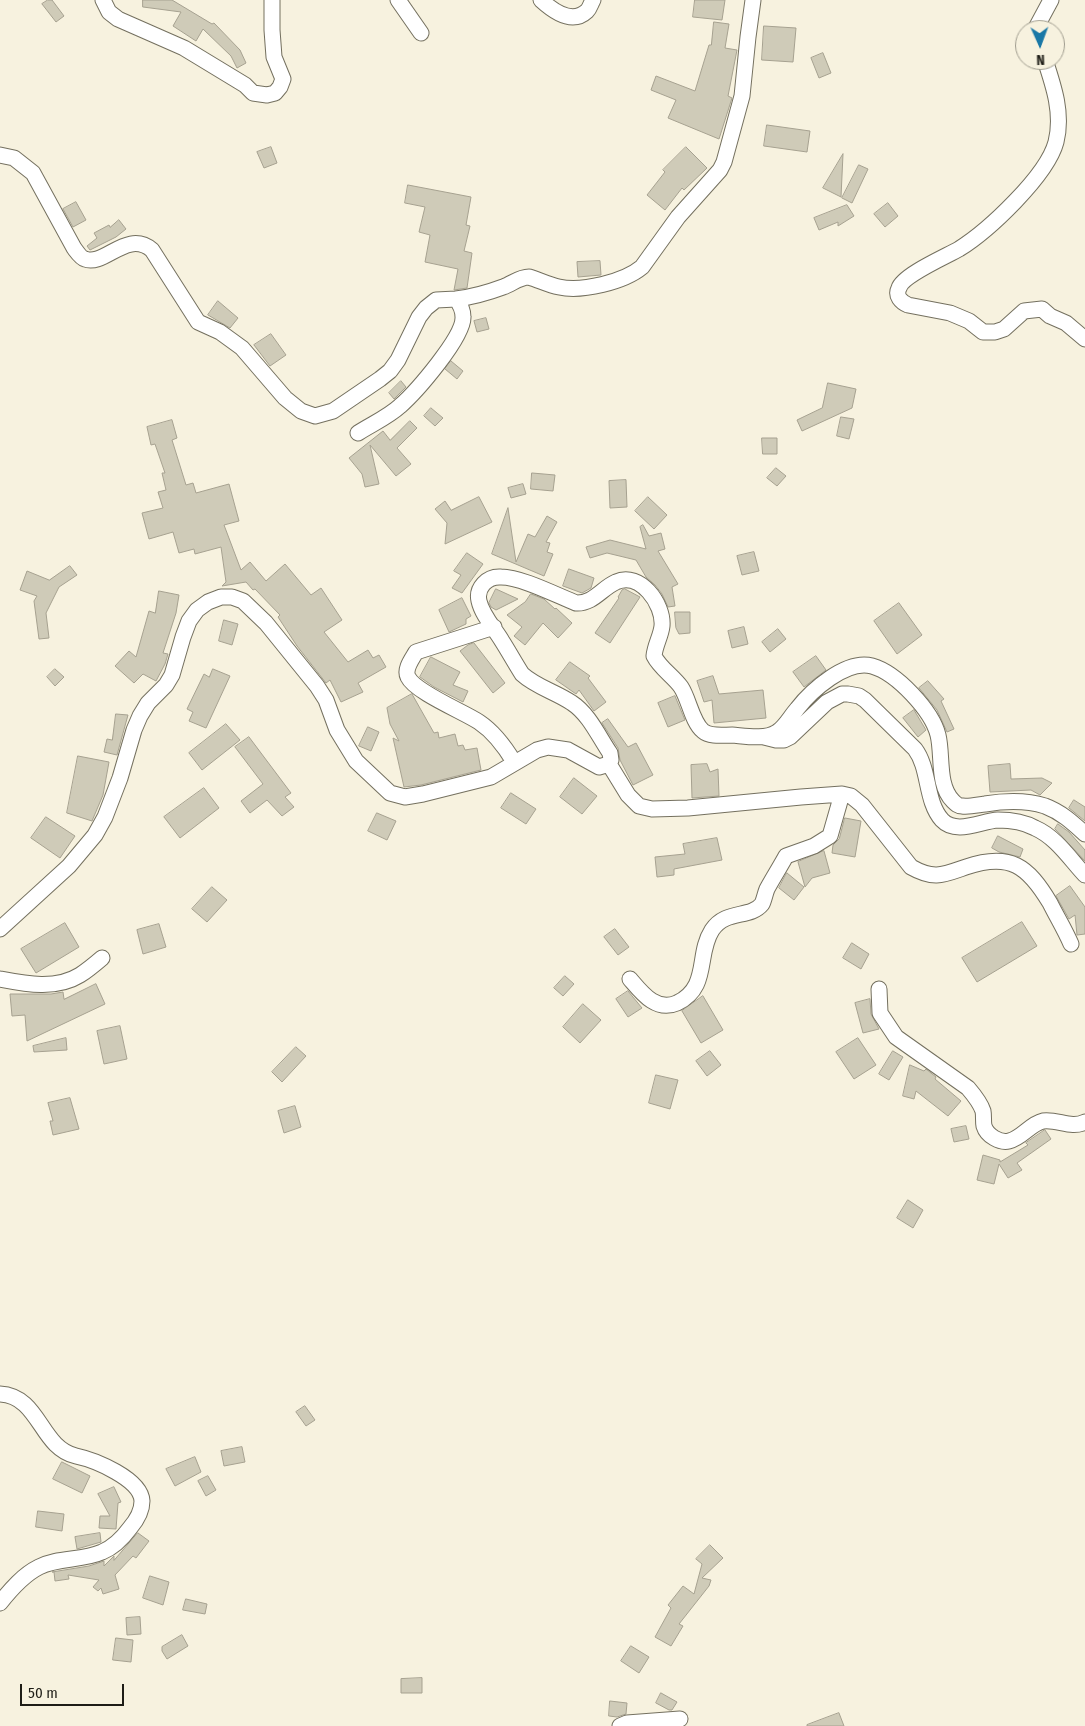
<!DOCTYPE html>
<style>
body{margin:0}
#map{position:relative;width:1085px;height:1726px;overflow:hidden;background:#f7f2df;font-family:"Fira Sans Condensed",sans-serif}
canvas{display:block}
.north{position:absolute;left:1015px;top:20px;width:50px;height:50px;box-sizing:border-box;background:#f7f2df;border:1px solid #a09d8f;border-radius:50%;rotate:178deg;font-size:14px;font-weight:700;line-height:20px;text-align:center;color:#1e1d16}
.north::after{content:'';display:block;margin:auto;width:18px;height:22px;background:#1a78a6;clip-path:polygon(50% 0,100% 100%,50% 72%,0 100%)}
.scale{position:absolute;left:20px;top:1684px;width:104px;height:22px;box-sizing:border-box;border:2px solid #1e1d16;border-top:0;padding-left:6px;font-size:15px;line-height:18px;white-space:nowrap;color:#1e1d16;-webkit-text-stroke:4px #f7f2df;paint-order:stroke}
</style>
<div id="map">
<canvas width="1085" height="1726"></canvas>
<div class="north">N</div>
<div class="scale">50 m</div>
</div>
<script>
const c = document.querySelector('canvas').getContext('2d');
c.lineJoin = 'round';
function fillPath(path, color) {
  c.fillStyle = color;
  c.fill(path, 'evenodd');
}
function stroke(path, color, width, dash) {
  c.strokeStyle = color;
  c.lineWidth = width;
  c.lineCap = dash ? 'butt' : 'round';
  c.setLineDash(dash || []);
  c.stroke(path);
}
const building = new Path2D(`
 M48,0h4l12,16 -8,6 -14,-18z
 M143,0h29l40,24 2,-1 26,27 6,13 -9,5 -6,-12 -28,-27 -7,12 -23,-15 8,-14 -38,-5z
 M695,0h30l-3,20 -29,-3z
 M714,22l15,2 -4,24 12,2 -9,46 4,2 -13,41 -51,-21 8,-18 -25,-10 5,-14 39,15 14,-46h2z
 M764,26l32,2 -3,34 -31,-2z
 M823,53l8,20 -12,5 -8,-20z
 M767,125l43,6 -3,21 -43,-6z
 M271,147l6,16 -13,5 -7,-16z
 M686,147l21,21 -23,22 -2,-2 -17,22 -18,-15 18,-23 -2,-2z
 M843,154l-2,43 -18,-9z
 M859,165l9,4 -16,34 -10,-5z
 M408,185l63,12 -5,28 4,1 -6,25 8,2 -5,35 -13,2 4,-21 -33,-7 5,-27 -11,-3 6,-25 -20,-4z
 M76,202l10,18 -13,7 -10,-18z
 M888,203l10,13 -13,11 -11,-13z
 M847,205l7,11 -16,10v-4l-19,8 -5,-12z
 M119,220l7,9 -10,8 -26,13 -3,-4 10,-8 -3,-5 15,-8 1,2z
 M600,261l1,14 -23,2 -1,-15z
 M218,301l20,17 -8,10 -22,-13z
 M486,318l3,11 -12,3 -3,-11z
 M271,334l15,21 -16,11 -16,-21z
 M451,361l12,10 -6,8 -12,-10z
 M401,381l5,6 -12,12 -5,-6z
 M828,383l28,6 -4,19 -50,23 -5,-11 25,-12z
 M431,408l12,10 -8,8 -11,-10z
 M841,417l13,2 -5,20 -12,-3z
 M172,420l5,18 -5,2 14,45 7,-2 3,10 33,-9 10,37 -15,4 17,45 9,-8 16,19 19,-17 26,31 10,-7 21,32 -18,12 24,30 20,-12 5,8 6,-3 7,12 -28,16 5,9 -22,10 -11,-22 -4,3 -29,-37 -19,-29 2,-2 -25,-26 -2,1 -7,-8 -24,4 4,-4 -5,-35 -26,7 -1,-5 -15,4 -6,-21 -24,7 -7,-26 21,-5 -5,-16 8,-2 -4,-17h3l-10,-29 -4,1 -4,-18z
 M410,421l7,7 -20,20 14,16 -15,12 -26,-31 9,39 -14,3 -3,-13 -13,-16 34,-27 7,9z
 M762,438h15v16h-14z
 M776,468l10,8 -9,10 -10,-8z
 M532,473l23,2 -2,16 -22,-2z
 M626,480l1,27 -17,1 -1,-27z
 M523,484l3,10 -15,4 -3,-10z
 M479,497l13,25 -47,22 2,-21 -12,-14 10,-8 6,9z
 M648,497l19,18 -13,14 -19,-18z
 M508,508l8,54 12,-28 7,3 12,-21 10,6 -11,20 4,1 -3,9 6,2 -9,22 -52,-22z
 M643,525l6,11 12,-3 4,16 -7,2 20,33 -6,3 3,19 -7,1 -6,-13 -7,-9 -9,-8 -10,-17 -29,-7 -17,5 -4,-11 24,-7 36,9 -6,-22z
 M754,552l5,19 -17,4 -5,-19z
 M467,553l16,11 -21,29 -10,-5 9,-13 -7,-4z
 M70,566l7,9 -18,12 -13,26 3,25 -10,1 -5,-38 3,-5 -17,-6 7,-19 22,9z
 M569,569l25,9 -3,10 -9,5 -19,-7z
 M496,589l22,10 -22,11 -5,-3 -2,-4z
 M625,589l15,8 -30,46 -15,-10 24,-35 -1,-1 4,-7z
 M159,591l20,4 -3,18 -13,40 5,1 -3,10 -9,17 -13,-7 -9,9 -19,-17 14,-15 7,6 13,-46 6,2z
 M531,594l13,5 11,10 1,-1 16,15 -14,15 -15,-15 -18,22 -11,-9 8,-9 -15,-12 18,-13z
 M462,598l9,18 -5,3v5l-17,8 -10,-22z
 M899,603l23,32 -25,19 -23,-33z
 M675,612h15v21l-11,1 -3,-6z
 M224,620l14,4 -6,21 -13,-4z
 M744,627l4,17 -16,4 -4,-17z
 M778,629l8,10 -16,13 -8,-10z
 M474,643l31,40 -12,10 -33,-42 8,-6z
 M816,656l10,14 -22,17 -11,-15z
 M431,657l29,15 -7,13 15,6 -5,11 -29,-15 -14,-10z
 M570,662l20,14 -2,2 18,24 -12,9 -15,-21 -3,4 -20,-14z
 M55,669l9,8 -9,9 -8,-9z
 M213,669l17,7 -24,52 -17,-7 4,-9 -6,-3 17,-35 5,3z
 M713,676l6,18 44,-4 3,28 -52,5 -2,-23 -8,2 -7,-21z
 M928,681l16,18 -3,2 13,28 -7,3 -10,-22 -18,-22z
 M412,694l22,39 4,-1 1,6 16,-4 3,12 5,-1 2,5 12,-2 4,22 -60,15 -17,2 -11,-49 6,3 -9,-17 -3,-16z
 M675,696l10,24 -17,7 -10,-24z
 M914,710l12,20 -8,7 -15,-19z
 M116,714l12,1 -11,40 -13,-3 3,-13 5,1z
 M608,719l20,28 8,-4 17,32 -20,10 -13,-25 -2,-12 -16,-25z
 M226,724l14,16 -38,30 -13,-17z
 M368,727l11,5 -8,19 -12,-5z
 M249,737l42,56 -6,4 9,10 -12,9 -15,-16 -17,13 -9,-12 22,-17 -28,-37z
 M78,756l31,6 -6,33 -11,26 -25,-8z
 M707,764l3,8 8,-3 1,27 -27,2 -1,-33z
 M1010,764l1,15 31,-1 10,5 -12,12 -9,-5 -41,2 -2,-26z
 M574,778l23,18 -15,18 -22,-17z
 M204,788l15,20 -39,30 -16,-21z
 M511,793l25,16 -10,15 -25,-16z
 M1074,800l11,7v14l-16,-13z
 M377,813l19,8 -9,19 -19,-9z
 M46,817l29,19 -15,22 -29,-20z
 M845,818l16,3 -6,36 -23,-4 1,-8 6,-6z
 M1058,824l11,8 16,18v11l-30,-32z
 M998,836l25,13 -3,8 -21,-5 -7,-4z
 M717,838l5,22 -48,9v6l-17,2 -2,-20 30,-3 -2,-10z
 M824,851l6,22 -18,5 -7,9 -7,-25z
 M787,873l17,14 -10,13 -15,-12z
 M1070,886l15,21v27l-8,1 -2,-20 -6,4 -13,-23z
 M212,887l15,13 -20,22 -15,-13z
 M1022,922l15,24 -60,36 -15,-24z
 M65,923l14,24 -43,26 -15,-24z
 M159,924l7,23 -23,7 -6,-24z
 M615,929l14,18 -11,8 -14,-18z
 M852,943l17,11 -8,15 -18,-11z
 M565,976l9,8 -11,12 -9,-8z
 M96,984l9,20 -78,37 -2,-26 -13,1 -2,-22h41l12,-2 1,7z
 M628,991l14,17 -14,9 -12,-18z
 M703,996l20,34 -22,13 -19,-32z
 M870,999l1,15 8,15 -16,4 -8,-30z
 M583,1004l18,16 -21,23 -17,-16z
 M120,1026l7,33 -23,5 -7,-33z
 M66,1038l1,12 -33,2 -1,-6z
 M858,1038l18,27 -22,14 -18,-27z
 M296,1047l10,9 -24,26 -10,-10z
 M710,1051l11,14 -14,11 -11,-15z
 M893,1051l10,6 -14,23 -10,-6z
 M910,1065l14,6 2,-2 10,8 -1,2 26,22 -13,15 -32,-25 -2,8 -11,-3z
 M656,1075l22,5 -8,29 -21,-6z
 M70,1098l9,31 -26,6 -3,-14h3l-5,-18z
 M295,1106l6,21 -17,6 -6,-22z
 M966,1126l3,13 -15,3 -3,-13z
 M1045,1130l6,9 -34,24 5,7 -14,8 -9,-14 -5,20 -17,-4 6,-25 17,5v2l28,-17 -2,-2z
 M908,1200l15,10 -10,18 -16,-10z
 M305,1406l10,14 -9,6 -10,-14z
 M242,1447l3,15 -21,4 -3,-15z
 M195,1457l6,15 -26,14 -9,-17z
 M62,1462l28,14 -8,17 -29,-14z
 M208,1476l8,14 -10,6 -8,-15z
 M114,1487l7,15 -3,1 -2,26 -17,-1 1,-12h10l-12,-22z
 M38,1511l26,3 -2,17 -26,-4z
 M100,1533l1,9 -24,7 -2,-12z
 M138,1533l11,8 -13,17 -3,-2 -18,19 4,14 -16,5 -2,-6 -3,3 -5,-4 6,-7 -31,-5 1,4 -14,2 -1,-9h-2l37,-6 15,-5v5l10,-10v4z
 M710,1545l13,13 -21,20 9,2 -2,6 -30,38 4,2 -12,20 -16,-9 16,-29 -3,-3 15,-19 11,8 8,-30 -6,-5z
 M150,1576l19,6 -6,23 -20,-7z
 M186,1599l21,5 -2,10 -22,-4z
 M140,1617l1,17 -14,1 -1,-17z
 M182,1635l6,11 -21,13 -5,-8v-4z
 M116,1638l17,2 -2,22 -18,-2z
 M631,1646l18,11 -10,16 -18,-12z
 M422,1678v15h-21v-14z
 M661,1693l16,9 -5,8h-3l-13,-7z
 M610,1701l17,2 -1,11 -9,3 -8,-1z
 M839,1713l5,13h-37v-1z`);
fillPath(building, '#cfcbb8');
stroke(building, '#a6a190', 1);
const street = new Path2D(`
 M103,0l6,12 9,7 66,29 61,37 8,8 14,2 8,-2 5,-6 3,-8 -9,-22 -2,-27v-30
 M398,0l23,33
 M541,0c12,11 31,25 46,11 3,-3 4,-8 6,-11
 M1037,30v-4l14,-26
 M1045,60c9,27 18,54 11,82 -9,34 -68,89 -97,107 -12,7 -56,26 -60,39 -4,8 2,14 9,17l42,8 19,8 14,11h12l9,-3 20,-18 18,-2 8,7 16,7 19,16
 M0,155l14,3 19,15 41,75c3,4 7,10 11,11 19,8 42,-30 67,-9l46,72 22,10 22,16 43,50 16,13 14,5 18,-5 47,-32 10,-8 8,-11 21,-43 7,-9 10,-8 20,-1c4,5 7,11 7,18 1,20 -47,75 -63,89 -12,11 -28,18 -42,27
 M456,299c16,-2 31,-6 47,-12 9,-3 16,-10 26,-10 10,3 20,8 30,10 23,5 65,-5 83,-20l36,-50 42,-47 4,-8 18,-66 6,-59 5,-37
 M494,627l-78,25c-4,7 -12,17 -8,25 7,15 56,35 71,45 15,10 26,25 35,40
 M764,737l12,3h8l6,-3 37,-35 15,-8h6l11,2 6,4 50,49c15,20 10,52 27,71 14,15 39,1 56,0 12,0 26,2 37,8 21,9 35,31 50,47
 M609,764l19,31 11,11 13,3 36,-1 113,-11 41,-3 9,2 11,9 49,62c23,13 32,8 55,0 44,-15 62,-1 84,36 7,14 15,27 21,41
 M0,929l69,-63 26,-31 10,-18 15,-39 14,-48 6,-14 8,-13 18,-18 6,-10 11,-38 6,-16 8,-11 11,-8 13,-5h11l11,4 23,22 51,63 9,14 11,30 19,31 34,32 15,4 18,-3 68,-17 46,-27 11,-3 20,3 31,17 10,-3 2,-4 -1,-7c-11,-16 -21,-39 -38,-50 -16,-11 -36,-16 -50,-29 -7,-11 -13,-22 -20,-33 -7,-12 -20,-26 -23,-40 -3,-13 8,-25 22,-24 20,0 55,18 75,26 17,1 26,-15 40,-21 24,-11 48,22 46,44 -1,10 -7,19 -8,30 6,12 19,20 27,31 8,12 11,35 22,44 7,6 20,4 29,4 13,1 33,5 45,-3 8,-5 13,-15 20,-23 14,-18 49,-50 75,-43 25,7 60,45 66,69 5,20 -1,50 15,66 3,3 5,5 9,5 7,1 15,-1 23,-2 19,-3 41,-4 60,2 16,6 27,16 40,28
 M0,979c26,5 56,11 80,-4 8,-5 15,-11 22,-17
 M630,979c12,14 26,33 47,24 33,-16 19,-48 35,-73 14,-21 38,-11 50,-26 2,-4 3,-10 5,-15 6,-11 13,-22 19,-33l28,-10 16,-10 12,-42
 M879,989l1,24 16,24 72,51c6,7 12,14 15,23 1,5 0,10 1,15 3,10 16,17 25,15 13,-3 21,-17 34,-20 15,-2 28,8 42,1
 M0,1394c40,2 40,54 76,62 19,4 65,23 66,45 0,10 -6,20 -12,27 -8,11 -16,19 -28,24 -20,9 -44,5 -63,15 -16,8 -28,22 -39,36
 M620,1726l7,-3 53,-4`);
stroke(street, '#74705f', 17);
stroke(street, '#fff', 15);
</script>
